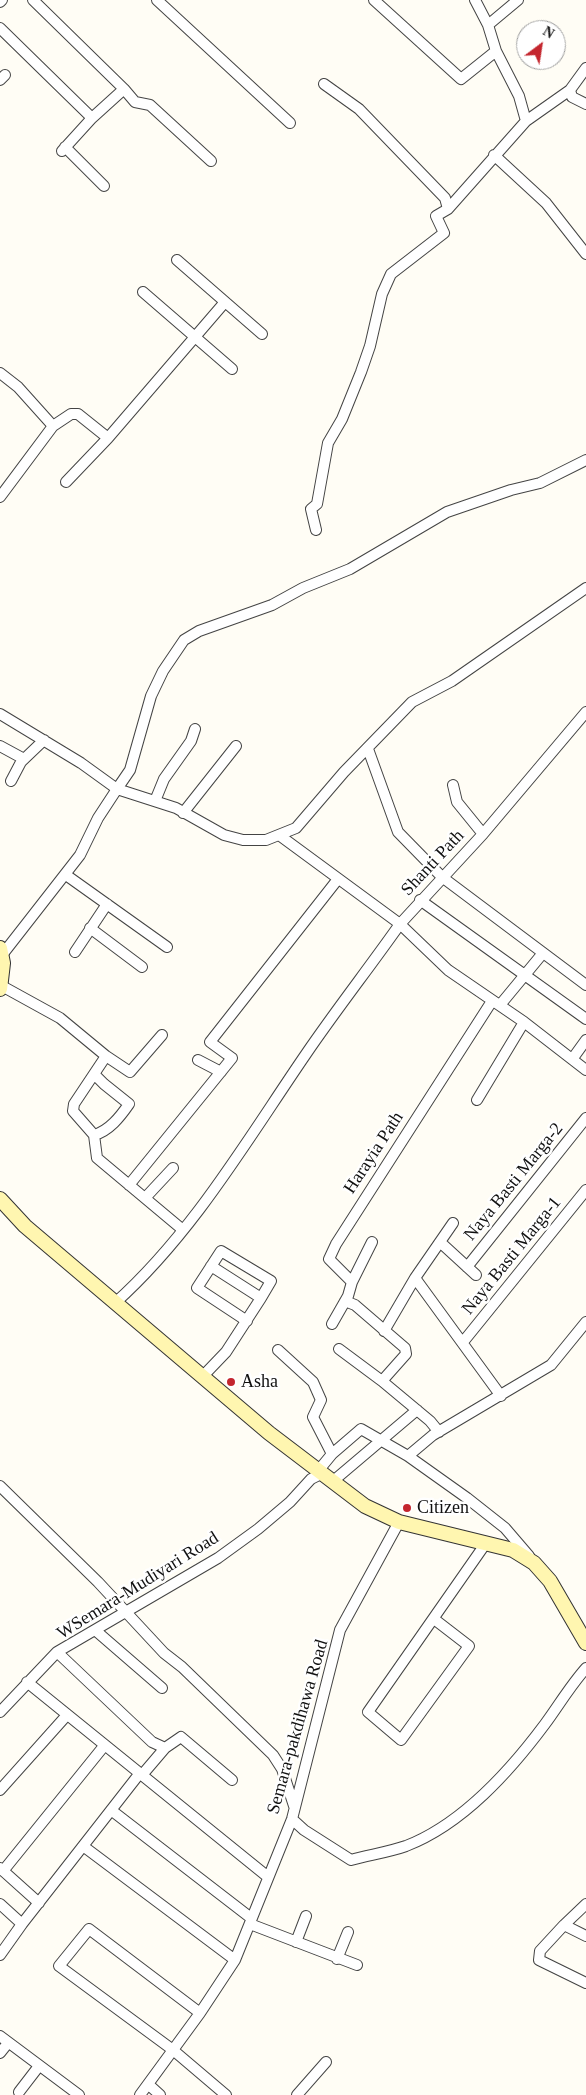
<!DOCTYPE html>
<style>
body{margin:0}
#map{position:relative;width:586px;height:2095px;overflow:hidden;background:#fffdf5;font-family:Georgia,serif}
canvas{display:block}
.north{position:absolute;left:516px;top:20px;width:50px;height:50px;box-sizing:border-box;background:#fff;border:1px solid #a0a0a0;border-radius:50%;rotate:31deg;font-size:14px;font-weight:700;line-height:20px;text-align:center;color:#111}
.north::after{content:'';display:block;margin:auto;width:18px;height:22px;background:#c4262e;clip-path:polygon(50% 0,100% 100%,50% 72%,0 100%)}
</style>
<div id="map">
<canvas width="586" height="2095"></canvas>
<div class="north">N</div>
</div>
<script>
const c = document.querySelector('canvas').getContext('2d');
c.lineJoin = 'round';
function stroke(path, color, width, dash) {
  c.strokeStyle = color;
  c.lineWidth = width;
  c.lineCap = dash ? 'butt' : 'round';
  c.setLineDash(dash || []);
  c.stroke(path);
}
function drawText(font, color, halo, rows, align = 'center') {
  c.font = font + ' Georgia,serif';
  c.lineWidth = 5;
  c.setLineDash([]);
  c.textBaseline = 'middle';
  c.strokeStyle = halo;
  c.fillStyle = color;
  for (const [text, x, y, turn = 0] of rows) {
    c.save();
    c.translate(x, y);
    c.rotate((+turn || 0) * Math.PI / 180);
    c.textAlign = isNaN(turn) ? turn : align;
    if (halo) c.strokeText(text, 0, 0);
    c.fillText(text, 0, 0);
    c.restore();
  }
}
const street = new Path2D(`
 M157,0l133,123
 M374,0l87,79 35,-28
 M475,0l13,25 8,26 23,45 7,25
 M0,2l2,-2
 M488,25l30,-25
 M0,28l92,90 32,-29 -91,-89
 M0,80l5,-5
 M324,84l35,25 86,89 3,11
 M124,89l11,13 15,3 61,56
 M570,90l2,7 14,7
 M65,147l39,39
 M62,151l30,-33
 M494,155l52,48 40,51
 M177,260l85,74
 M143,292l89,77
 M0,373l18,14 35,39 18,-12h7l30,24
 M66,482l42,-44 117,-136
 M0,497l53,-71
 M316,530l-5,-21 6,-5 11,-61 14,-24 19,-47 9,-26 12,-52 9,-20 53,-41 -8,-17 12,-7 78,-88 44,-31 16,-22
 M586,712l-103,122 -83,90 48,46 76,52 62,48
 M0,714l81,49 36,26 59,19 48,27 19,5h23l30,-12 48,-56 68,-70 40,-21 134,-93
 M0,746l24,13
 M368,749l30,83 44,45 144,108
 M11,781l10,-19 23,-22
 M453,785l4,17 26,32
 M117,789l13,-19 21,-74 12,-25 21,-31 15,-9 73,-26 31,-17 47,-19 97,-57 64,-22 29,-7 46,-23
 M155,801l9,-22 27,-38 4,-12
 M183,813l53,-67
 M66,875l101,72
 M420,900l166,119
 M90,928l52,39
 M75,952l32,-48
 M2,955l78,-100 18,-37 19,-29
 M0,985l60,33 46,38 24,16 32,-37
 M500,1005l43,-52
 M573,1058l13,-18
 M198,1060l23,12
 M94,1074l10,10 25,20c-9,13 -20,27 -35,31l-21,-24 1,-7 32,-48
 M477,1100l47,-78
 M94,1135l3,23 86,72
 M129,1185l103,-127 -22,-16 128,-163
 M145,1198l28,-30
 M440,1242l36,33
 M211,1266l50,32 10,-17 -50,-30 -24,37 50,33
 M467,1267l119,-149
 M415,1278l86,118
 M352,1282l20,-40
 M345,1301l10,4 50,43 1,6 -24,27 48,40 9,11
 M115,1303c78,-70 132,-163 191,-249 30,-44 63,-86 94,-130l-121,-89
 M332,1324l16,-28 4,-14 -23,-23 7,-15 156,-243
 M384,1331l31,-53 38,-55
 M463,1342l123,-152
 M339,1349l43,32
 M278,1350l35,32 8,18 -8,17 19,37
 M203,1376l23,-24 35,-54
 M408,1456l25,-21 118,-70 35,-43
 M318,1471l14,-17 29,-25 47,27 59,42 38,30 24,28
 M332,1482l85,-72
 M0,1486l98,96 66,71 18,14 91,88 9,14 12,37
 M434,1619l35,27 -68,94 -33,-28 118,-169
 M95,1630l67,58
 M57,1652l95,90 13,6 16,-11 51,43
 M27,1682l241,195
 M0,1712l57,-60 161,-94 40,-29 32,-27 21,-23 10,-5
 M142,1775l23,-27
 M0,1790l67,-75
 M111,1810l140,108
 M292,1819l12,11 47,30c18,-5 38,-8 55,-14 57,-22 104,-75 139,-122 14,-19 25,-38 41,-56
 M83,1846l152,114
 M0,1868l39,35
 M3,1871l101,-125
 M0,1904l22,20 118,-151
 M586,1904l-22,21 22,11
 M250,1924l107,41
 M564,1925l-24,26 -1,9 47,23
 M296,1942l10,-26
 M0,1955l22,-31
 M337,1959l11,-27
 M200,2013l-111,-84 -30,37 114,84 53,45
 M0,2036l79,59
 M0,2053l8,-10
 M149,2085l11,10
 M19,2092l20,-26
 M140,2095l60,-82 35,-53 57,-141 48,-189 59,-108
 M297,2095l29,-33`);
const secondary = new Path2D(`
 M0,948l3,15 -3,26
 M0,1199l25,27 244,207 96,73 34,16 114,28 21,13 16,18 36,62`);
stroke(street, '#444', 12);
stroke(secondary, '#333', 16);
stroke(street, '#fff', 10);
stroke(secondary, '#fff6b0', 14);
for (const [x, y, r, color] of [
 [231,1382,5,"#c4262e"],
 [407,1508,5,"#c4262e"]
]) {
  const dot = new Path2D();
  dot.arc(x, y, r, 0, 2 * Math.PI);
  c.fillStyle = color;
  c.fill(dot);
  stroke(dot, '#fff', 2);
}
drawText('18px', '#111', '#fff', [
 ["Shanti Path",433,863,-47],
 ["Harayia Path",374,1153,-57],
 ["Naya Basti Marga-2",514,1182,-51],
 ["Naya Basti Marga-1",512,1256,-51],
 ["WSemara-Mudiyari Road",138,1586,-32],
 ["Semara-pakdihawa Road",298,1727,-74]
]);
drawText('18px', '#111', '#fff', [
 ["Asha",241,1382],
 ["Citizen",417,1508]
], 'left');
</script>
